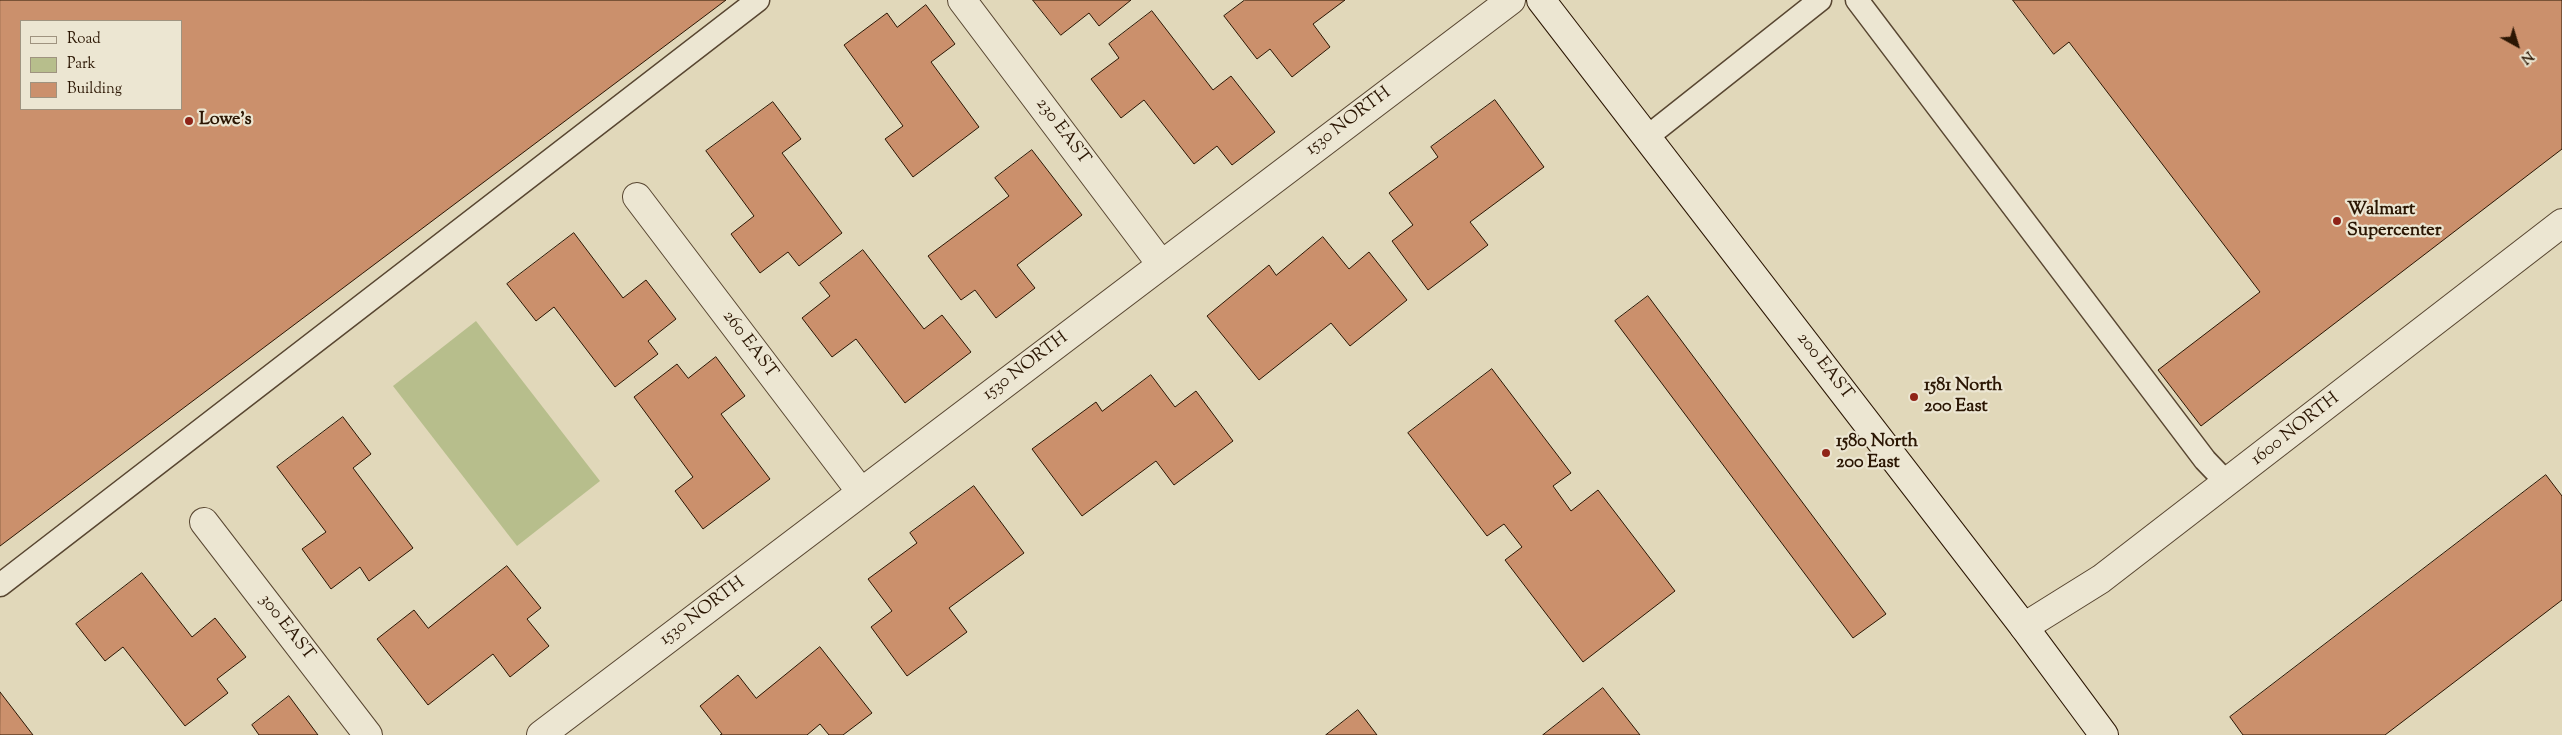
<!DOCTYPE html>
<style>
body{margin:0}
#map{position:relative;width:2562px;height:735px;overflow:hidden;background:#e1d8ba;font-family:"Sorts Mill Goudy",serif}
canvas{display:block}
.legend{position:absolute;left:20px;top:20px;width:162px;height:90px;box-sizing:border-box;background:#ece6d2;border:1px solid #9f937f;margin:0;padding:6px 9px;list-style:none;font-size:15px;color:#2b1603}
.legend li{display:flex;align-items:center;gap:10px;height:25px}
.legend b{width:25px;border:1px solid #9f937f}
.north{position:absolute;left:2492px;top:20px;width:50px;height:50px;-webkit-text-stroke:4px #ece6d2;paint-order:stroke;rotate:141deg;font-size:14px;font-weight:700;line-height:20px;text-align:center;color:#2b1603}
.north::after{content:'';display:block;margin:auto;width:18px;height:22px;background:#2b1603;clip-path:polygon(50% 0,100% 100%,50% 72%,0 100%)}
</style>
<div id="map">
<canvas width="2562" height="735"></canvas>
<ul class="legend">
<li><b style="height:6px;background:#ece6d2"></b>Road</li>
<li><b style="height:14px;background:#b7be8c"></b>Park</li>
<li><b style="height:14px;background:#cb906c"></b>Building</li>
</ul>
<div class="north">N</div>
</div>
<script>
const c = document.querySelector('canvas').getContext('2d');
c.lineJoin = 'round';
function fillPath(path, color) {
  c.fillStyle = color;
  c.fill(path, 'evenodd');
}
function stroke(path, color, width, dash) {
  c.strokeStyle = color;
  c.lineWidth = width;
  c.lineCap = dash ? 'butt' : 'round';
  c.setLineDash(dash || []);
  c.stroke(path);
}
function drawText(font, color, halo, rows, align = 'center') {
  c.font = font + ' "Sorts Mill Goudy",serif';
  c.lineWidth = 4.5;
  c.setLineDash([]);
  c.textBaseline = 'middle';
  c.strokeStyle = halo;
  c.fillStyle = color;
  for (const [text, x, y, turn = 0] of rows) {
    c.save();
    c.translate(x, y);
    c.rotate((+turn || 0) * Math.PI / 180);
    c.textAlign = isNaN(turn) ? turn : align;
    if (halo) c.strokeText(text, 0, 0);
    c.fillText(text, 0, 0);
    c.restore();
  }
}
fillPath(new Path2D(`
 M476,321l124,160 -83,65 -124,-160z`), '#b7be8c');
const building = new Path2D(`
 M0,0h726l-726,546zM21,21h160v88h-160z
 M1033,0h98l-32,26 -10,-13 -28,22z
 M1245,0h100l-32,24 17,23 -38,30 -22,-28 -13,10 -33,-43z
 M2013,0h549v149l-361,277 -43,-56 102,-78 -191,-250 -15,12z
 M926,5l29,39 -24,18 48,65 -66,50 -28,-38 18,-13 -59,-81 43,-32 10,14z
 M1152,11l61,79 18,-14 44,56 -43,33 -15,-19 -23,18 -50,-64 -23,18 -30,-39 28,-21 -10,-14z
 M1495,100l49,67 -74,55 18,23 -60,45 -36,-49 21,-16 -24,-32 49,-36 -7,-10z
 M773,102l28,37 -19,14 60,80 -43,33 -11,-14 -28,21 -29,-39 23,-18 -48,-65z
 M1032,150l50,65 -65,50 18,23 -39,30 -21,-28 -14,10 -33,-44 81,-60 -14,-18z
 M574,233l49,65 23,-18 30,39 -28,22 10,13 -43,33 -61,-80 -18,14 -29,-37z
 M1323,237l26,32 20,-17 38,48 -57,46 -19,-23 -72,57 -52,-64 62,-51 7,10z
 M863,250l61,79 18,-14 29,37 -66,51 -49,-64 -24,18 -30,-39 28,-22 -10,-13z
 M1648,296l238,318 -33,24 -238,-317z
 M716,357l29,39 -24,18 49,65 -67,50 -28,-38 18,-14 -59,-80 43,-33 11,14z
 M1492,369l79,104 -18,13 18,25 27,-21 77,101 -92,71 -78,-102 17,-13 -18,-23 -17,12 -79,-103z
 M1151,375l24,32 21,-16 37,50 -59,44 -18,-24 -74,55 -50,-67 64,-47 6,9z
 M343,417l28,37 -18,14 60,80 -44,33 -9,-14 -29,22 -29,-40 24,-17 -49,-65z
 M2546,475l16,21v104l-177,135h-142l-13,-18z
 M974,486l50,67 -75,55 18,24 -60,44 -36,-49 21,-16 -24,-32 49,-36 -7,-10z
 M507,566l34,42 -14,11 22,27 -39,31 -17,-23 -65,51 -51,-66 37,-29 14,18z
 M142,573l50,64 23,-19 31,39 -29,22 11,14 -43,33 -62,-79 -18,14 -29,-37z
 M820,647l52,66 -29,22h-14l-9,-11 -13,11h-87l2,-1 -22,-28 38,-31 18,23z
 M1603,688l37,47h-97z
 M0,692l33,43h-33z
 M289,696l29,39h-59l-7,-10z
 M1358,710l19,25h-51z`);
fillPath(building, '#cb906c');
stroke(building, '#2b1603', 1);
const service = new Path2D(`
 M1857,0l348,460 22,23
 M1647,137l173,-137
 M0,585l758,-585`);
const minor = new Path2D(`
 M962,0l199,264
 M637,197l224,295
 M204,522l164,213
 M541,735l970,-735`);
const tertiary = new Path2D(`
 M2024,627l77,-48 461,-356`);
const secondary = new Path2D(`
 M1541,0l483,627 80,108`);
stroke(service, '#584631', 25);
stroke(minor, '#584631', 30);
stroke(tertiary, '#584631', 30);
stroke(secondary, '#2b1603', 30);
stroke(service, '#ece6d2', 22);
stroke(minor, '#ece6d2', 28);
stroke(tertiary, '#ece6d2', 28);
stroke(secondary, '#ece6d2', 28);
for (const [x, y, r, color] of [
 [189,121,5,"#8f2418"],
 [2337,221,5,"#8f2418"],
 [1914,397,5,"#8f2418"],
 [1826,453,5,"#8f2418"]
]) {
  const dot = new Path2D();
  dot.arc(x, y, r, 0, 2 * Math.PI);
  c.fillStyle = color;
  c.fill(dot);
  stroke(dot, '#ece6d2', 2);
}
drawText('bold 18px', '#2b1603', '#ece6d2', [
 ["Lowe's",199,121],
 ["Walmart",2347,211],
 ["Supercenter",2347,232],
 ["1581 North",1924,387],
 ["200 East",1924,408],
 ["1580 North",1836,443],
 ["200 East",1836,464]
], 'left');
drawText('18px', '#2b1603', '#ece6d2', [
 ["1530 NORTH",1349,122,-37],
 ["230 EAST",1062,132,53],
 ["260 EAST",749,345,53],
 ["1530 NORTH",1026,367,-37],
 ["200 EAST",1824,367,52],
 ["1600 NORTH",2296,430,-38],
 ["1530 NORTH",703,612,-37],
 ["300 EAST",286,628,52]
]);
</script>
